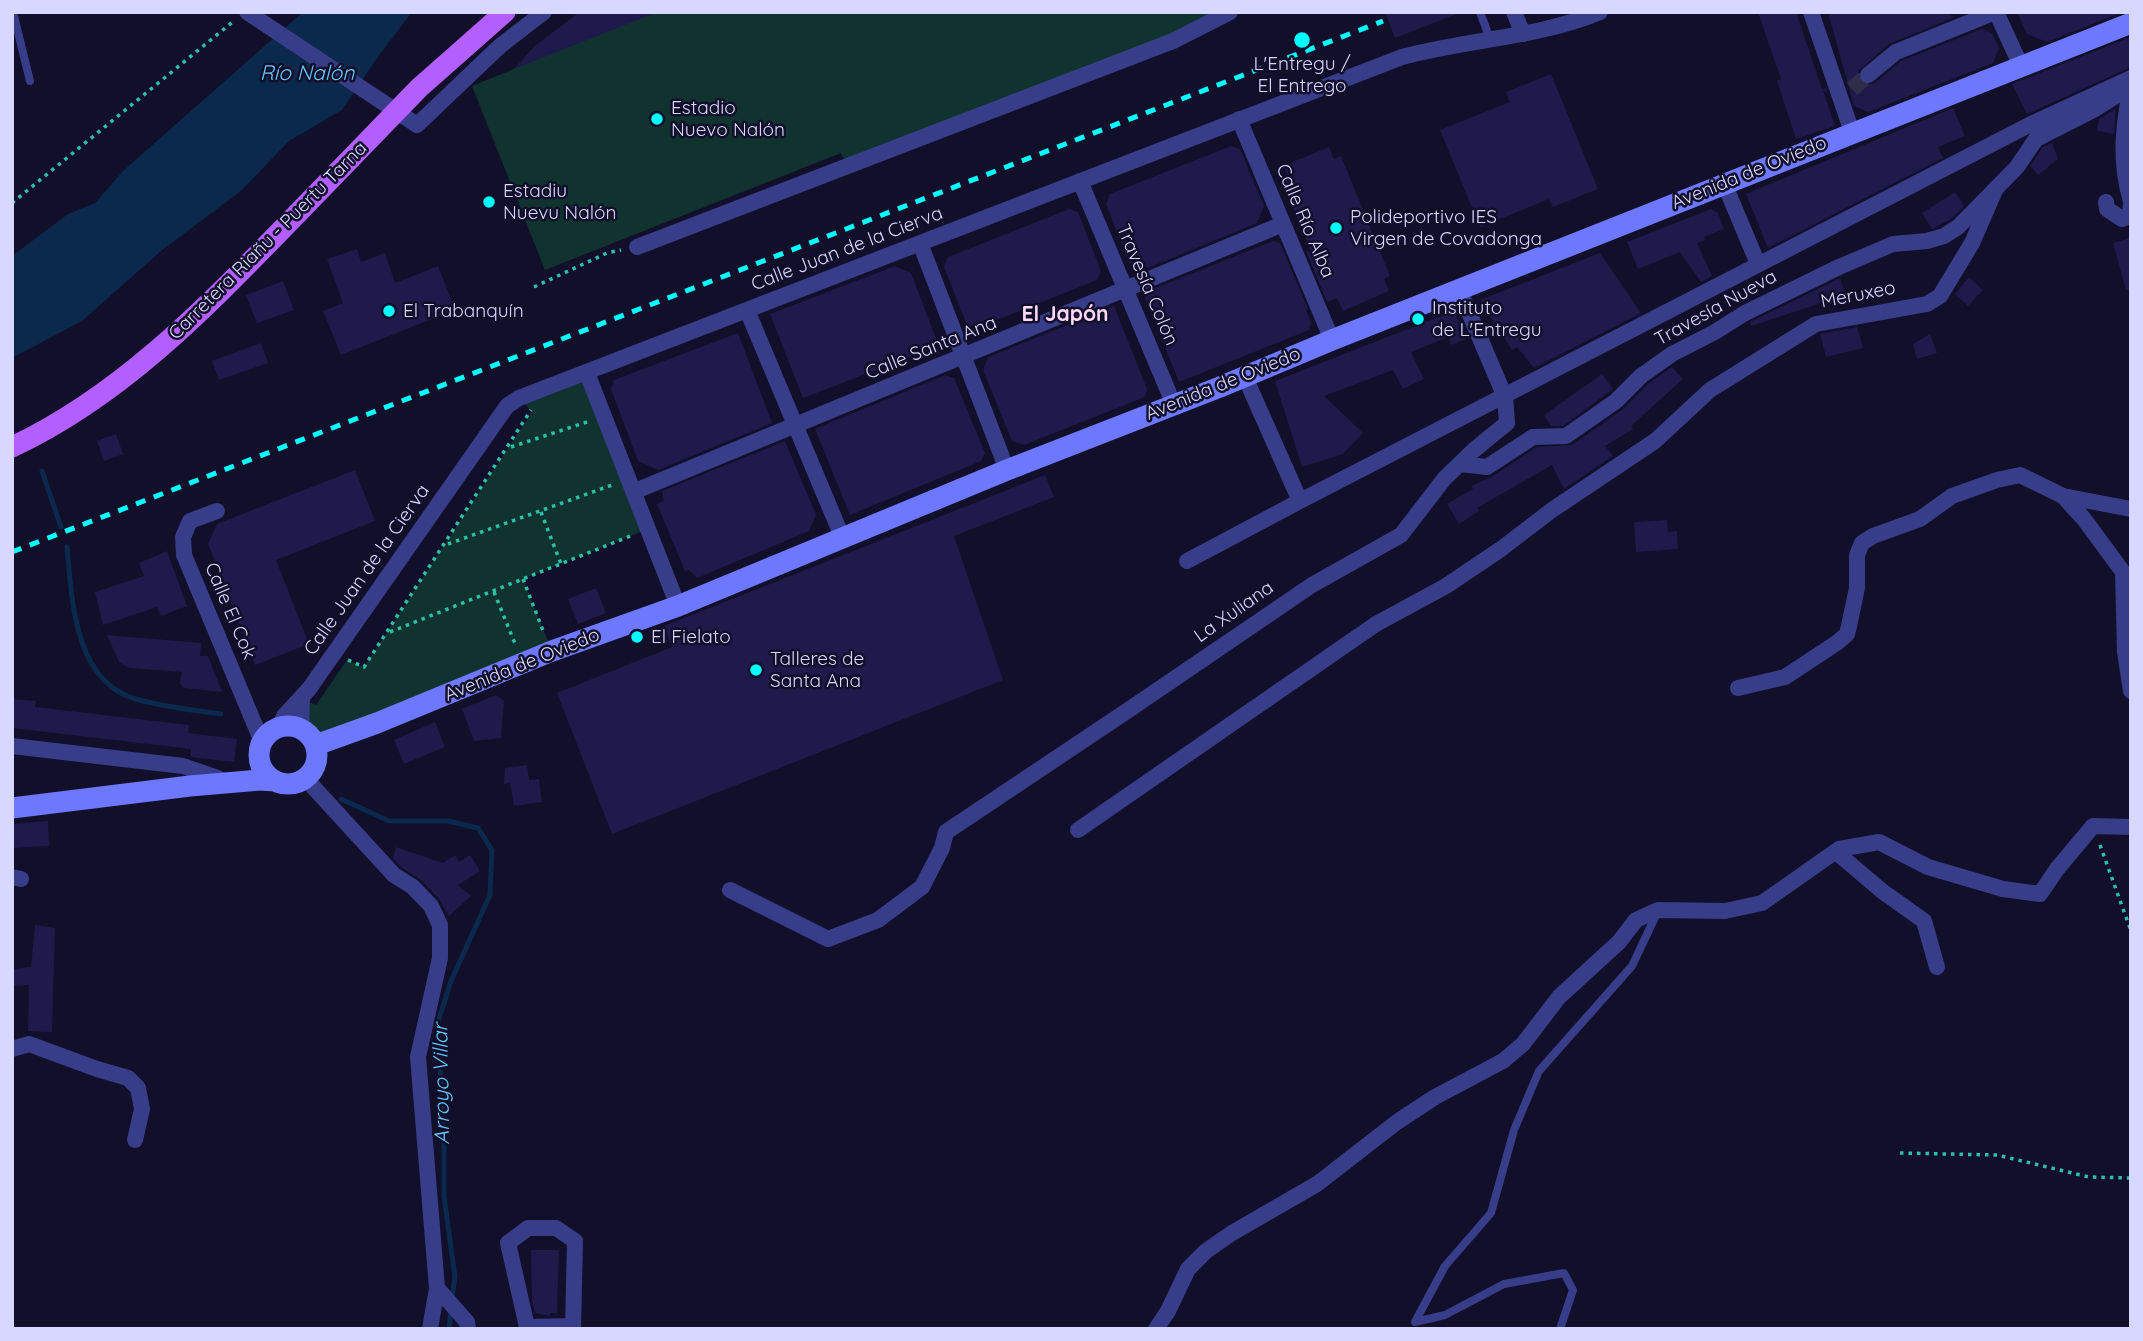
<!DOCTYPE html>
<meta charset="utf-8">
<style>
body{margin:0}
#map{position:relative;width:2143px;height:1341px;overflow:hidden;background:#110f29;font-family:Quicksand,sans-serif}
canvas{display:block}
.frame{position:absolute;inset:0;border:14px solid #d8d7ff;pointer-events:none}
</style>
<div id="map">
<canvas width="2143" height="1341"></canvas>
<div class="frame"></div>
</div>
<script>
const c = document.querySelector('canvas').getContext('2d');
c.lineJoin = 'round';
function fillPath(path, color) {
  c.fillStyle = color;
  c.fill(path, 'evenodd');
}
function stroke(path, color, width, dash) {
  c.strokeStyle = color;
  c.lineWidth = width;
  c.lineCap = dash ? 'butt' : 'round';
  c.setLineDash(dash || []);
  c.stroke(path);
}
function drawText(font, color, halo, rows, align = 'center') {
  c.font = font + ' Quicksand,sans-serif';
  c.lineWidth = 5;
  c.setLineDash([]);
  c.textBaseline = 'middle';
  c.strokeStyle = halo;
  c.fillStyle = color;
  for (const [text, x, y, turn = 0] of rows) {
    c.save();
    c.translate(x, y);
    c.rotate((+turn || 0) * Math.PI / 180);
    c.textAlign = isNaN(turn) ? turn : align;
    if (halo) c.strokeText(text, 0, 0);
    c.fillText(text, 0, 0);
    c.restore();
  }
}
fillPath(new Path2D(`
 M580,12h650l-383,154 -6,-13 -296,117 -73,-184 42,-17 21,-23z
 M587,373l61,156 -125,50 29,72 -236,94 -6,-10 -9,-6 1,-30 14,6 31,-45 17,7 168,-255 -13,-14z`), '#11332f');
fillPath(new Path2D(`
 M303,12h109l-35,46 -35,52 -53,31 -47,49 -81,61 -79,70 -70,37v-102l56,-42 27,-11 28,-32z`), '#0a294d');
stroke(new Path2D(`
 M42,471l19,56
 M67,547c5,52 7,135 69,152 27,8 57,11 85,15
 M341,799l48,22h59l30,7 14,22 -2,45 -39,86 -13,41 6,124v50l11,81 -3,21
 M449,1329l2,-21`), '#0a294d', 5);
fillPath(new Path2D(`
 M580,12l75,1 -141,56 21,-23z
 M1385,12h74v1l-64,25z
 M1758,12h38l26,77 4,-1 1,5 -4,-3 12,36 -39,13 -19,-58 4,-2z
 M1828,12h116l11,5 -66,27 -31,27v6l7,8 10,-2 26,-22 81,-32 10,4 7,15 -6,15 -125,49 -14,-6z
 M2017,12h106l-76,30 -20,-8z
 M2131,37l-2,31 -102,46 -15,-30z
 M1551,74l47,115 -45,18 -4,-8 -69,28 -40,-97 70,-28 -4,-10z
 M1953,108l12,28 -27,11 5,11 -175,90 -22,-54z
 M2115,109h1l-2,25 -17,-3 2,-12z
 M2052,143l6,16 -20,16 -8,-9 13,-19z
 M1231,146l9,3 24,57 -7,17 -109,45 -19,-5 -23,-59 4,-10z
 M1329,147l5,12 7,-3 49,120 -6,3 5,12 -46,20 -6,-13 -10,4 -21,-51 5,1 -29,-72 6,-2 -5,-12z
 M1955,192l9,14 -13,13 -19,10 -10,-16z
 M1069,209l9,3 23,59 -4,9 -120,48 -10,-3 -23,-58 4,-10z
 M1711,209l7,4 6,16 -20,8 1,3 -8,3 15,33 -11,6 -21,-30 -42,17 -11,-27z
 M2131,238v51l-5,1 -13,-47z
 M1273,241l7,2 28,66 -2,1 5,13 -2,7 -130,52 -36,-89z
 M357,249l4,13 24,-9 10,30 43,-17 17,44 -114,45 -18,-44 20,-8 -16,-44z
 M1600,253l41,60 -107,55 -17,-21 -5,3 -32,-50z
 M895,266l16,7 26,68 -20,7 -2,7 -112,43 -33,-84z
 M1969,277l14,13 -15,16 -13,-12z
 M1840,278l5,17 -94,31 -1,-4z
 M283,281l11,29 -37,13 -11,-28z
 M1114,306l33,83 -2,8 -121,48 -12,-4 -29,-71 5,-13z
 M1454,311l12,28 -15,6 -3,-8 -37,15 13,27 -21,10 -10,-19 -69,26 39,37 -20,21 -41,13 -27,-86z
 M1857,327l6,21 -37,9 -6,-23z
 M738,333l34,90 -114,47 -20,-9 -27,-72 3,-9z
 M1930,334l7,19 -20,6 -4,-15z
 M261,343l7,20 -49,17 -7,-19z
 M1672,367l11,12 -52,47 2,3 -28,17 8,10 -49,33 -12,-24 -75,43 2,3 -20,13 -12,-20 26,-15 -2,-3 22,-10 44,-29 35,-2 50,-35 26,-26z
 M1602,374l11,15 -50,37h-12l-7,-11z
 M945,375l9,3 31,75 -4,8 -131,54 -35,-86z
 M116,434l7,20 -19,7 -7,-20z
 M785,441l31,74 -7,16 -112,47 -8,-8 -4,1 -28,-67 7,-3 -2,-10z
 M355,470l20,51 -99,39 33,84 -54,21 -47,-121 9,-20z
 M1045,475l9,22 -100,39 49,144 -391,154 -55,-141 115,-46 -8,-21z
 M1667,520l1,12 9,-1 1,18 -42,3 -2,-30z
 M167,551l20,55 -26,10 -4,-9 -54,18 -8,-33 49,-16 -5,-13z
 M596,588l10,25 -28,11 -10,-25z
 M107,635l94,8 -1,13h8l14,36 -38,-4 -4,-4 2,-12 -53,-4 -10,-6z
 M496,695l8,6 -3,37 -27,3 -12,-32z
 M12,699l24,2 -1,6 154,18 -1,8 49,6 -3,23 -44,-5 1,-8 -179,-21z
 M435,722l10,25 -41,17 -10,-24z
 M527,765l2,15 10,-1 3,23 -28,4 -4,-23 -6,1 1,-16z
 M48,821l1,25 -36,2 -1,-24z
 M396,847l47,16 12,-8 4,7 11,-7 10,16 -22,14 13,11 -22,20 -10,-17 -18,-19 -20,-13 -8,-9z
 M35,925l20,3 -3,104 -24,-1 1,-46 -17,1v-17l19,-2z
 M531,1250h28l-2,63h-6l-1,3 -15,-3 -3,-12z`), '#1f1a4b');
stroke(new Path2D(`
 M1852,89l16,-14`), '#2f2d49', 16, [16, 8]);
stroke(new Path2D(`
 M12,203l223,-183
 M534,287l73,-34 14,-3
 M511,447l79,-26
 M541,512l20,52
 M448,544l167,-60
 M523,579l21,54
 M494,592l22,54
 M390,632l243,-97
 M348,660l16,7 167,-257
 M2100,845l31,86
 M1900,1153l97,2 92,22 42,1`), '#2ac0a9', 3.5, [3.5, 5]);
stroke(new Path2D(`
 M13,12l17,69
 M1480,12l10,27
 M1560,1329l13,-39 -9,-17 -60,11 -59,31 -30,7 30,-56 46,-53 23,-83 25,-59 93,-105 25,-53`), '#383d8a', 8);
stroke(new Path2D(`
 M247,12l170,113 83,-79 44,-34
 M1514,12l9,22
 M1811,12l41,120
 M1996,12l25,54
 M1868,75l28,-23 99,-40
 M2131,86c-8,42 -12,74 0,116
 M1239,119l93,221
 M1080,181l94,224
 M1724,183l34,81
 M2106,202l1,7 15,10 8,-4 1,-12
 M920,243l87,227
 M637,247l536,-206 57,-29
 M747,310l96,229
 M587,373l91,233
 M1245,377l55,124 731,-377 100,-46
 M1460,464l27,3 46,-30 33,-1 50,-35 25,-25 31,-22 43,-22 30,-19 94,-46 54,-23 34,-3 17,-5 14,-9 59,-60 19,-28 59,-30 30,-19
 M633,492l650,-268
 M2063,496l21,23 39,53 2,80 6,39
 M217,511l-27,10 -7,16 1,18 78,187
 M1187,561l113,-60
 M1738,688l47,-11 53,-35 9,-8 2,-8 8,-38v-33l5,-12 11,-7 47,-17 32,-23 45,-16 23,-5 43,21 68,13
 M279,727l5,-11 25,-27 198,-283 12,-8 883,-341c66,-18 135,-19 198,-45
 M301,729l1,-30
 M12,746l171,20 35,12
 M305,778l89,97 19,12 18,19 9,19v33l-22,99 19,231 -7,41
 M1078,830l298,-206 70,-38 55,-37 51,-39 103,-69 55,-51 106,-66 111,-20 13,-8 32,-53 24,-55
 M1836,852l46,39 42,30 13,46
 M12,877l9,2
 M730,890l98,49 50,-19 44,-33 20,-39 4,-16 181,-121 185,-126 89,-50 43,-56 30,-29 33,-27 -2,-26 -46,-108
 M12,1049l17,-5 68,25 31,9 10,10 4,21 -7,31
 M437,1288l30,34 1,7
 M573,1326l-46,1 -19,-84 20,-15h28l19,13 -2,88
 M1156,1329l12,-18 20,-42 18,-18 26,-18 85,-49 80,-62 38,-25 68,-36 20,-17 36,-47 60,-55 17,-22 22,-10 67,1 37,-8 77,-54 40,-7 49,25 75,22 37,5 17,-25 36,-43 38,1`), '#383d8a', 16);
stroke(new Path2D(`
 M259 755a29 29 0 1 1 58 0a29 29 0 1 1-58 0Z
 M316,745l61,-22 175,-72 126,-45 329,-136 213,-83 112,-47 799,-317
 M12,808l178,-22 70,-6 15,1`), '#6e78ff', 21);
stroke(new Path2D(`
 M12,447c113,-53 199,-145 285,-233`), '#b35eff', 21);
stroke(new Path2D(`
 M12,552l1371,-531`), '#03feff', 5, [10, 9]);
stroke(new Path2D(`
 M297,214l122,-126 86,-76`), '#b35eff', 21);
for (const [x, y, r, color] of [
 [1302,40,9,"#03feff"],
 [657,119,7,"#03feff"],
 [489,202,7,"#03feff"],
 [1336,228,7,"#03feff"],
 [389,311,7,"#03feff"],
 [1418,319,7,"#03feff"],
 [637,637,7,"#03feff"],
 [756,670,7,"#03feff"]
]) {
  const dot = new Path2D();
  dot.arc(x, y, r, 0, 2 * Math.PI);
  c.fillStyle = color;
  c.fill(dot);
  stroke(dot, '#110f29', 2.5);
}
drawText('19px', '#d8d7ff', '#110f29', [
 ["L'Entregu /",1302,64,"center"],
 ["El Entrego",1302,86,"center"],
 ["Estadio",671,108],
 ["Nuevo Nalón",671,130],
 ["Estadiu",503,191],
 ["Nuevu Nalón",503,213],
 ["Polideportivo IES",1350,217],
 ["Virgen de Covadonga",1350,239],
 ["Instituto",1432,308],
 ["de L'Entregu",1432,330],
 ["El Trabanquín",403,311],
 ["El Fielato",651,637],
 ["Talleres de",770,659],
 ["Santa Ana",770,681]
], 'left');
drawText('19px', '#d8d7ff', '#110f29', [
 ["Avenida de Oviedo",1749,173,-22],
 ["Calle Río Alba",1305,221,67],
 ["Carretera Riañu - Puertu Tarna",268,241,-45],
 ["Calle Juan de la Cierva",847,249,-21],
 ["Travesía Colón",1147,285,67],
 ["Meruxeo",1858,295,-11],
 ["Travesía Nueva",1716,308,-29],
 ["Calle Santa Ana",931,348,-22],
 ["Avenida de Oviedo",1223,384,-22],
 ["Calle Juan de la Cierva",367,570,-55],
 ["Calle El Cok",230,611,67],
 ["La Xuliana",1234,612,-35],
 ["Avenida de Oviedo",522,665,-22]
]);
drawText('italic 21px', '#65c7ff', '#110f29', [
 ["Río Nalón",307,74],
 ["Arroyo Villar",442,1084,-91]
]);
drawText('bold 21px', '#ffd9f5', '#110f29', [
 ["El Japón",1065,315]
]);
</script>
